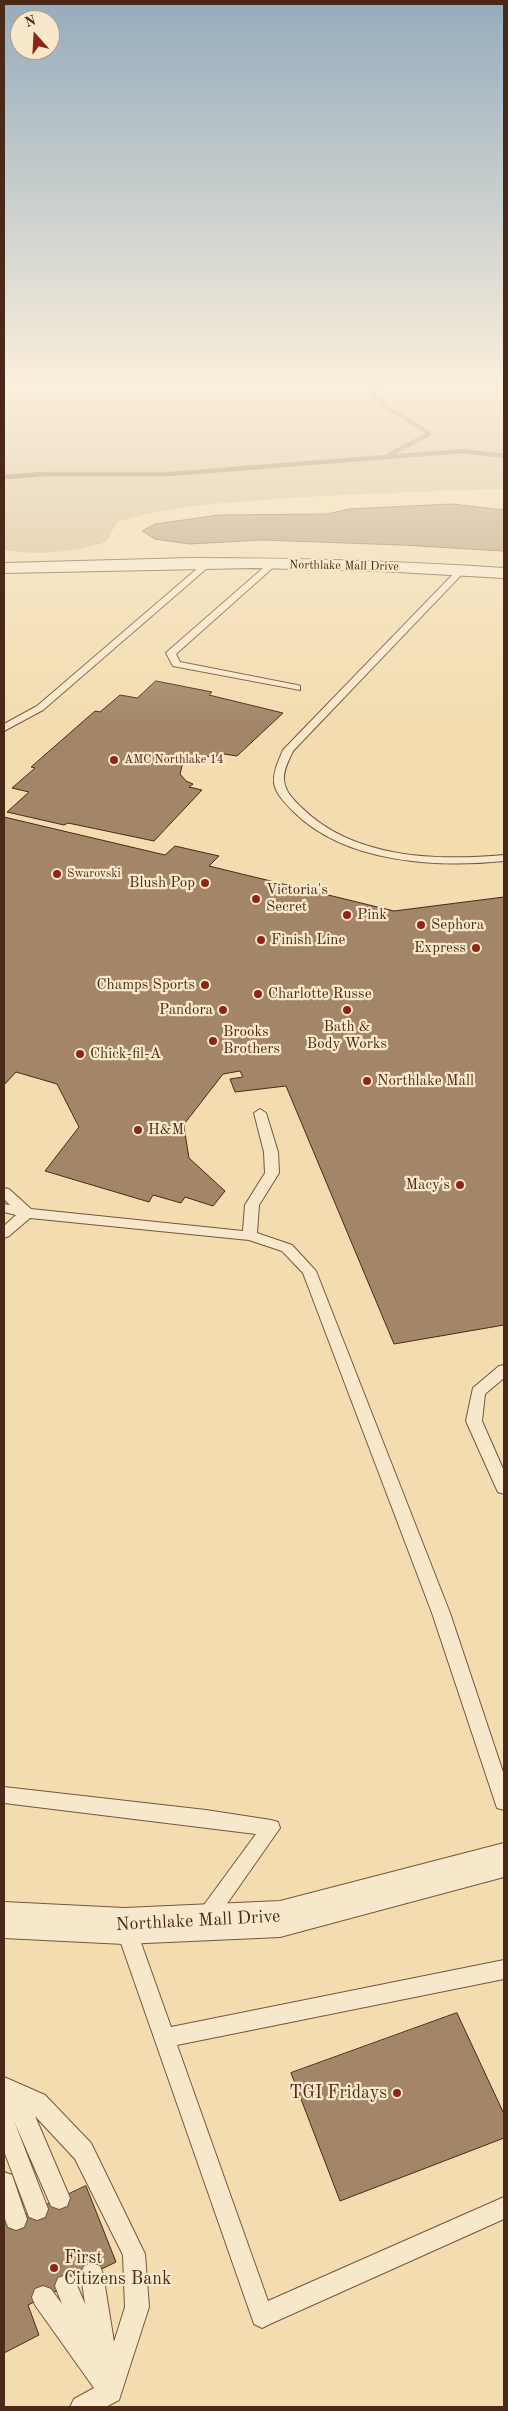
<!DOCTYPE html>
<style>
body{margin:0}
#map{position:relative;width:508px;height:2411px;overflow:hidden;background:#f3dcb0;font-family:"Old Standard TT",serif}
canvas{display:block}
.frame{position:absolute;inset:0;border:5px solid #4a2918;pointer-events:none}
.north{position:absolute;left:10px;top:10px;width:50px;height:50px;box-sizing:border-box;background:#f7e8cc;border:1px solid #b29c84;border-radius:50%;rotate:341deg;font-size:14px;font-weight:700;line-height:20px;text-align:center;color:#4a2918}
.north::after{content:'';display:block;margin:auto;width:18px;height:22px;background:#8f2418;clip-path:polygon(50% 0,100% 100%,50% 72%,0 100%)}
</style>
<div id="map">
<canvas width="508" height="2411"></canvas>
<div class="frame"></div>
<div class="north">N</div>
</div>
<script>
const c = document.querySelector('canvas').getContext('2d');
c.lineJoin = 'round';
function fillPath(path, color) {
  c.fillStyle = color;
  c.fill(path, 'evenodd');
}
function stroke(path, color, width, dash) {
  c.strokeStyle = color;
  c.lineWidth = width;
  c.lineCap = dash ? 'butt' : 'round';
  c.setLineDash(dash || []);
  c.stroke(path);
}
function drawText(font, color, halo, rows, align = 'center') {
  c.font = font + ' "Old Standard TT",serif';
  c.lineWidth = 4.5;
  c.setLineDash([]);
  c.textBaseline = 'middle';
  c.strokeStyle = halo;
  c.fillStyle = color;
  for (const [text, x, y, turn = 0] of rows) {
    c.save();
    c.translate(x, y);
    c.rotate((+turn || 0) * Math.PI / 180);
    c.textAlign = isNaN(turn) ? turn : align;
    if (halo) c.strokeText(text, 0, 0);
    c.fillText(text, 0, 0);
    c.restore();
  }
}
fillPath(new Path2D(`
 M4,388h500v101c-76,2 -152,5 -229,10 -52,4 -108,7 -158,23l-11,20c-32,10 -69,14 -102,8z`), '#d6be96');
const water = new Path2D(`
 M452,504l52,6v41l-102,-6 -140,-5 -73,4 -34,-5 -13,-8 13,-7 64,-9 108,-1 22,-5z`);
fillPath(water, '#ba9f7c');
stroke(water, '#8d7054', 1);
stroke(new Path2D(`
 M377,388l-4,6c15,20 38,24 56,40l-40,21
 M4,477l41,-3h125l293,-23 41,5`), '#8d7054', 4.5);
const building = new Path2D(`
 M156,681l56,11 -3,3 74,18 -46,43 -13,-2 -3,2 -23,1 -12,4 -4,5 -2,8 6,7 7,3 -4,3 13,3 -48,51 -86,-18 -4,2 -57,-13 22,-20 -17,-4 23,-20 -4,-1 64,-56 5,1 20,-17 17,3z
 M4,817l161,38 10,-9 44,10 -10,10 185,45 110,-14v428l-110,19 -108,-258 -51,6 -5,-13 13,-2 -3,-6 -17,3 -38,49 -1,4 5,31 36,33 -12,15 -28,-9 -4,6 -28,-8 -4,7 -104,-31 34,-44 -22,-43 -41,-12 -12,13z
 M457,2013l47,101v24l-164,63 -49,-128z
 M86,2186l30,76 -88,43 11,30 -35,18v-128z`);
fillPath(building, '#a28667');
stroke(building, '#4a2918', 1);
const lane = new Path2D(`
 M206,561l7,2 -170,147 -39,21v-7l33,-18z
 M270,562l7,2 -101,90 4,8 117,23 3,1v4l-127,-24 -7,-13 2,-2z
 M459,568l7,2 -173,181c-4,9 -10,19 -9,29 1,12 10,20 18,28 52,51 135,53 202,47v6c-67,7 -158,2 -209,-48 -8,-8 -19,-18 -21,-30 -1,-12 5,-23 9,-33z
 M260,1109l6,4 12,39 1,21 -20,32 -2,28 35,12 24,26 134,342 54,162v35l-7,-2 -65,-195 -129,-340 -21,-22 -33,-11 -219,-22 -21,18 -5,2v-12l12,-11 -12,-3v-8l6,1 -6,-6v-11l5,1 22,20 212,22 2,-26 20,-32 -1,-21 -10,-39z
 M504,1365v13l-19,16 -3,27 22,50v23l-6,-2 -2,-4 -30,-67 7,-33 26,-22z
 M4,1787l202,23 65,10 7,2 2,6 -68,97 -7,3 -7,-3 -3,-6 3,-6 58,-79 -252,-31z
 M125,1917l7,3 3,6 36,101 333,-67v19l-327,66 91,256 236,-104v22l-234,105 -8,4 -8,-4 -139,-398 3,-6z
 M4,2077l41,18 46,48 54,111 4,53 -30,93 -13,7h-36l4,-8 20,-11 -59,-83 -3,-8 3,-8 8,-3 8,3 11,15 -7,-18 3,-8 8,-3 8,3 11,26 -4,-30 3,-8 8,-3 8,3 3,8 11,68 11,-35 -2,-52 -48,-96 -40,-43 35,82 -3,8 -8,3 -8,-3 -37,-85 34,88 -3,8 -8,3 -8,-3 -25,-66z
 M4,2172l8,3 15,44 -3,8 -8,3 -8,-3 -4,-11z`);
const street = new Path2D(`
 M191,558c105,0 209,3 313,10v10l-125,-7 -125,-3 -250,5v-10z
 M504,1843v34l-224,60 -156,7 -120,-6v-36l120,6 156,-7z`);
stroke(lane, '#74563e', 2);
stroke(street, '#74563e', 2);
fillPath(lane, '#f7e8cc');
fillPath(street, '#f7e8cc');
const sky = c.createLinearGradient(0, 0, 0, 726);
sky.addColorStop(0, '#95acbd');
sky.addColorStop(0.53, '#faefdb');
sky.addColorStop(1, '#faefdb00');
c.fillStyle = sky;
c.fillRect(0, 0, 508, 726);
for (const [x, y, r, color] of [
 [114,760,5,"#8f2418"],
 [57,874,5,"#8f2418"],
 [205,883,5,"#8f2418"],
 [256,899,5,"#8f2418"],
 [347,915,5,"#8f2418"],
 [421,925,5,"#8f2418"],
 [261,940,5,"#8f2418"],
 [476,948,5,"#8f2418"],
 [205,985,5,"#8f2418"],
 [258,994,5,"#8f2418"],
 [223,1010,5,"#8f2418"],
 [347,1010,5,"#8f2418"],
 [213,1041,5,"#8f2418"],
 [80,1054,5,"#8f2418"],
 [367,1081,5,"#8f2418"],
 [138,1130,5,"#8f2418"],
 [460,1185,5,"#8f2418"],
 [397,2093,5,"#8f2418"],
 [54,2268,5,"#8f2418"]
]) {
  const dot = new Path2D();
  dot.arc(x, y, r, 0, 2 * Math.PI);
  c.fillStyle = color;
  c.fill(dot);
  stroke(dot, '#f7e8cc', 2);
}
drawText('12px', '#4a2918', '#f7e8cc', [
 ["Northlake Mall Drive",344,566,1]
]);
drawText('12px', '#4a2918', '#f7e8cc', [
 ["AMC Northlake 14",124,760],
 ["Swarovski",67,874]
], 'left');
drawText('15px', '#4a2918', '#f7e8cc', [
 ["Blush Pop",195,883,"right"],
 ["Victoria's",266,890],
 ["Secret",266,907],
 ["Pink",357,915],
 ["Sephora",431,925],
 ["Finish Line",271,940],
 ["Express",466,948,"right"],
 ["Champs Sports",195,985,"right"],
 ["Charlotte Russe",268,994],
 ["Pandora",213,1010,"right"],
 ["Bath &",347,1027,"center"],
 ["Body Works",347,1044,"center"],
 ["Brooks",223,1032],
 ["Brothers",223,1049],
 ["Chick-fil-A",90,1054],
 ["Northlake Mall",377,1081],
 ["H&M",148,1130],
 ["Macy's",450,1185,"right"]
], 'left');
drawText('18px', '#4a2918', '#f7e8cc', [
 ["Northlake Mall Drive",198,1921,-3]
]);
drawText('18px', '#4a2918', '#f7e8cc', [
 ["TGI Fridays",387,2093],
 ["First",64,2258,"left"],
 ["Citizens Bank",64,2279,"left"]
], 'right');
</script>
